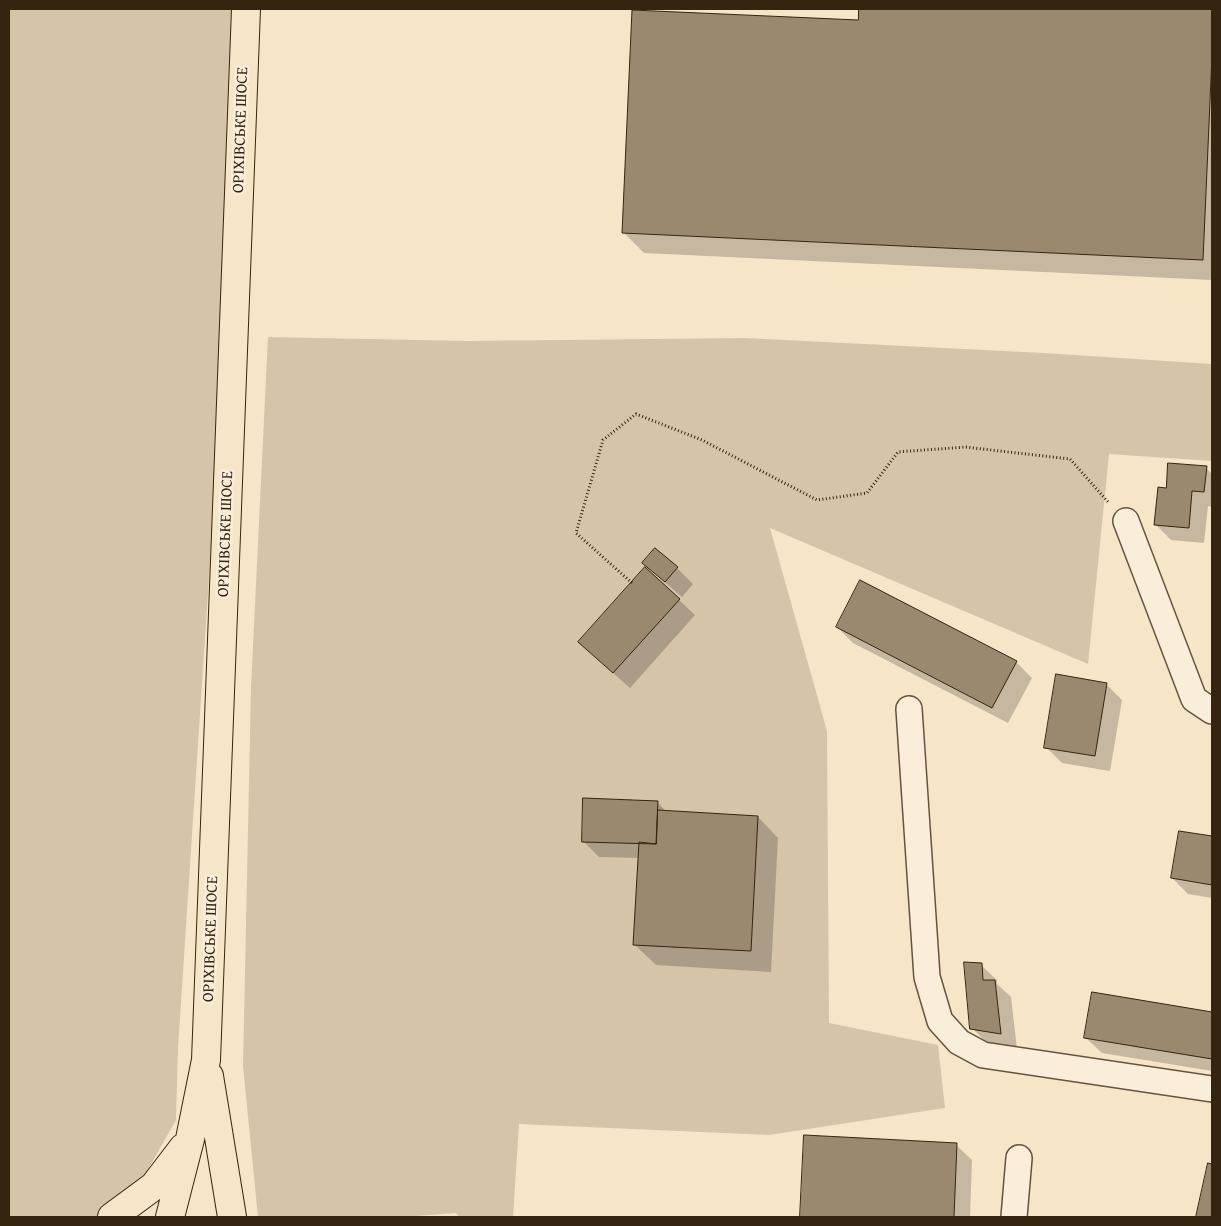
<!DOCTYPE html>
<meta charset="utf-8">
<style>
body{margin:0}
#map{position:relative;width:1221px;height:1226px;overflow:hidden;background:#f7e5c8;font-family:"Gentium Book Plus",serif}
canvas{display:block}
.frame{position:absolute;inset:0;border:10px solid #35240f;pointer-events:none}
</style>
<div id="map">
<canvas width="1221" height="1226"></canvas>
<div class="frame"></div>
</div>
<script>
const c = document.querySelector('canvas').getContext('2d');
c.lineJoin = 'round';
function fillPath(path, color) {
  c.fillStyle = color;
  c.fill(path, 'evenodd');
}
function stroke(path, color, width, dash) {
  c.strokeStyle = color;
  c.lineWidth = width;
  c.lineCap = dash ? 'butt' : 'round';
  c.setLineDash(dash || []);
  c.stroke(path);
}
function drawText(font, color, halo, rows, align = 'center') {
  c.font = font + ' "Gentium Book Plus",serif';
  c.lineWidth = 5;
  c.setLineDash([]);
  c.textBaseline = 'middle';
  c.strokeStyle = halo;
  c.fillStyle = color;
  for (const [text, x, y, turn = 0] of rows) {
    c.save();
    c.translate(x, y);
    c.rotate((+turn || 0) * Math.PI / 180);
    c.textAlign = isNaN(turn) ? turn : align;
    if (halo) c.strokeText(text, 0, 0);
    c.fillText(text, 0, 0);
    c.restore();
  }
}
fillPath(new Path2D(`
 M9,9h237l-4,67 -64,972 -2,72 -34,60 -47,37h-86z
 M268,337l199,4 278,-3 299,15 168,11v97l-103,-7 -21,210 -318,-136 57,203 2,292 109,22 7,63 -176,27 -250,-11 -6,93h-54l-3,-4 -53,4h-145l-15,-151 8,-379z`), '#d6c4a9');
fillPath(new Path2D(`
 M860,9h352v271l-568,-27 -21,-21 236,-210z
 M1206,468l6,6v33l-4,-1 -4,37 -33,-3 -16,-16 12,-35z
 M644,563l33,5 16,16 -11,13 -22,-19z
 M679,600l16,15 -65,73 -34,-30 -16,-16z
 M837,627l179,35 16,16 -24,45 -155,-80z
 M1106,684l16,16 -12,71 -48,-8 -16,-16z
 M657,802l10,10 91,5 20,21 -7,134 -115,-7 -21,-20 5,-87 -41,-1 -16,-16z
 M1180,832l32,6v60l-24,-4 -16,-16z
 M981,965l16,15v4l14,13 6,52 -29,-5 -16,-16z
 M1093,994l119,19v58l-110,-18 -16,-15z
 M805,1137l151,8 16,15 -2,57h-169z
 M1209,1164l3,1v52h-15z`), '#0003');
const building = new Path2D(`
 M859,9h353v47l-9,204 -581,-27 10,-223 226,10z
 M1168,463l39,3 -3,26 -12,-1 -3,37 -35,-3 4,-38 8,1z
 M655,548l23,19 -13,15 -23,-19z
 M645,567l35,32 -67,74 -35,-31z
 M860,580l157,81 -25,47 -156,-81z
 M1056,674l51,9 -12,73 -51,-8z
 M583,798l75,3 -2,43 -74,-2z
 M658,810l100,6 -7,135 -118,-6 6,-103 17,2z
 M1179,831l33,5v49l-41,-7z
 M964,962l18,1 1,17h12l6,54 -31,-5z
 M1092,992l120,20v47l-128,-21z
 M804,1135l153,8 -3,74h-154z
 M1208,1163l4,1v53h-16z`);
fillPath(building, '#9a886f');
stroke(building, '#35240f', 1);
const minor = new Path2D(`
 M1126,521l68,178 18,12
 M909,709l18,268 13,44 19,21 24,13 229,34
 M1014,1217l5,-59`);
const highway = new Path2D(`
 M209,1076l23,141
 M112,1217l42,-31 29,-38
 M170,1217l20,-78 16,-79 40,-1051`);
stroke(minor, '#66543d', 28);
stroke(highway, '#35240f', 30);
stroke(new Path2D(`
 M632,583l-56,-50 27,-93 33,-26 66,26 115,60 50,-7 31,-41 67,-5 105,12 39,44`), '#35240f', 3, [1, 2.5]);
stroke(minor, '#faeedb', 25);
stroke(highway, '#f7e5c8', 28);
drawText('16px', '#35240f', '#faeedb', [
 ["ОРІХІВСЬКЕ ШОСЕ",241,130,-88],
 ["ОРІХІВСЬКЕ ШОСЕ",226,534,-88],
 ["ОРІХІВСЬКЕ ШОСЕ",211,939,-88]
]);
</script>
